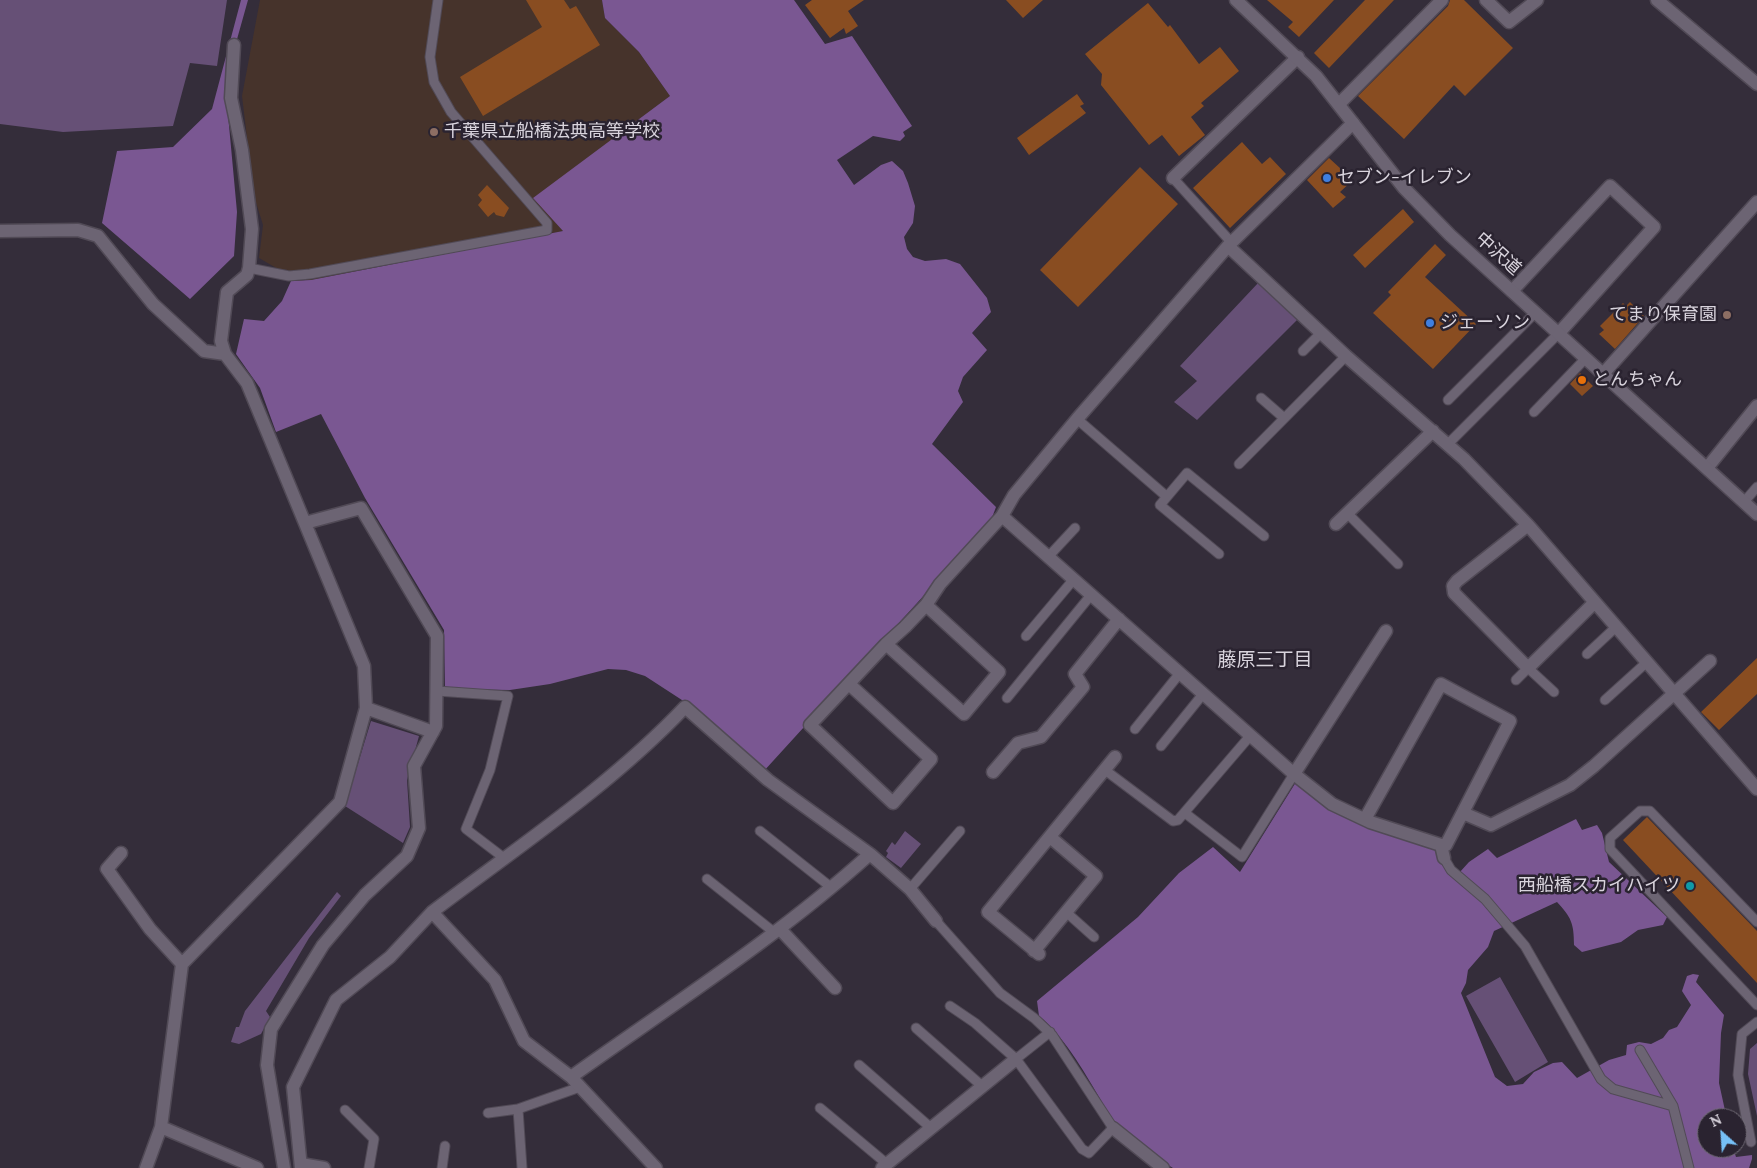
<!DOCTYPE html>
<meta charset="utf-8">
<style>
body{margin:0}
#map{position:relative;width:1757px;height:1168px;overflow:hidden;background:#342d3a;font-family:Lora,serif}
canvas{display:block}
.north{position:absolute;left:1697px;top:1108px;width:50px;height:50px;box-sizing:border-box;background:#2a2330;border:1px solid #706a75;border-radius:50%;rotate:334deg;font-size:14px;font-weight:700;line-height:20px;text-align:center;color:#d9d4dd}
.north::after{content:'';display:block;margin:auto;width:18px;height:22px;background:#76c0f7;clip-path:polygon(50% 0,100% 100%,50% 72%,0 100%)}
</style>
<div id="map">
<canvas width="1757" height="1168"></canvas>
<div class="north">N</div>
</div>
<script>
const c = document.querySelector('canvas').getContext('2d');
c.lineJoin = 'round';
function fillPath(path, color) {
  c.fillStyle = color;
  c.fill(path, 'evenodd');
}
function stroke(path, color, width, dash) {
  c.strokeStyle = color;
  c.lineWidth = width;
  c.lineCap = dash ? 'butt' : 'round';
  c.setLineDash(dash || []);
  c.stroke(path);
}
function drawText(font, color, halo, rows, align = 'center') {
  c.font = font + ' Lora,"Noto Sans JP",serif';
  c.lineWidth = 5;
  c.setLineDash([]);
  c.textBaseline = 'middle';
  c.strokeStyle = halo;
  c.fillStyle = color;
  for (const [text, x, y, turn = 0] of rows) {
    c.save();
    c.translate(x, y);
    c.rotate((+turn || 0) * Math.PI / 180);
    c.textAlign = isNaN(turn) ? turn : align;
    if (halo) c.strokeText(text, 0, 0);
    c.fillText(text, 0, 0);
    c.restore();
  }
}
fillPath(new Path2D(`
 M260,0h342l3,18 34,34 31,44 -136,102 29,33 -252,49 -20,1 -3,-11 -10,-1 -19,-11 4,-33 -9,-29 -12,-100z`), '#46332b');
fillPath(new Path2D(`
 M0,0h227l-10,66 -27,-3 -17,63 -110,6 -63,-8z
 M1259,282l38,38 -100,100 -23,-18 23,-21 -17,-15z
 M371,721l48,15 -12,44 3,47 -7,16 -58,-37z
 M905,831l16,13 -20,24 -15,-11 2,-4 -2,-2 6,-9 3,3z
 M337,892l4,4 -32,42 -43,73 4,6 -9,17 -22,10 -8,-2 5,-15h3l6,-16z
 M1500,977l48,85 -33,20 -49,-86z
 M1757,1043v73l-9,-42 2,-25z`), '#665076');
fillPath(new Path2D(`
 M241,0h7l-23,82 12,130 -3,44 -44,43 -88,-76 15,-72 56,-4 39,-38z
 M602,0h192l31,44 27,-8 60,90 -9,6 2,4 -5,5 -27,-5 -36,24 17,25 27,-20 11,-4 11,10 5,12 7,23 -2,17 -9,14 3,12 6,8 12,4 21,-2 14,5 27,34 4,14 -19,21 15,17 -24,27 -5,14 5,11 -31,42 64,63 -6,16 -227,249 -78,-70 -40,-26 -19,-6 -18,-1 -58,15 -40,6 -65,-1 -1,-59 -79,-132 -44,-84 -45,18 -16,-44 -24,-34 8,-35 20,2 18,-20 9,-20 20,-1 252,-49 -30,-33 137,-102 -31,-44 -34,-34z
 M1296,782l135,63 6,8 22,20 10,-11 19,-13 9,9 79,-39 6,11 15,-5 5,8 7,29 58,55 -4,8 -25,5 -17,12 -39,10 -8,-7c0,-22 -3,-28 -17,-43l-63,29 -6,16 -20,23 -2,13 -5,10 34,84 12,9 16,-2 11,-12 19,-9 9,-1 15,16 32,-18 17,-5 1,-10 12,-3 12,2 12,-6 6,-8 8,-3 14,-22 -9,-14 5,-15 6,-2 6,1 -3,7 28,33 -3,18 -2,50 7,32 4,3h-23v30h26l3,9 16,-2v4l-3,9h-576c-19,-12 -44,-23 -57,-40 -7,-10 -11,-21 -17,-31 -15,-26 -37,-63 -60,-81l-2,-15 101,-84 41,-44 34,-26 27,25z`), '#7a5792');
fillPath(new Path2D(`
 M526,0h38l6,9 6,-3 24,39 -117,71 -23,-39 82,-50z
 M812,0h52l-16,11 10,15 -12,8 -2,-6 -14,10 -25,-33z
 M1006,0h37l-20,18z
 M1267,0h67l-35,37 -11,-10 5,-5z
 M1365,0h29l-65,68 -15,-15z
 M1450,0h14l49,48 -48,48 -11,-11 -50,54 -46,-43 90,-90z
 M1148,3l20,24 2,-2 29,39 21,-17 19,24 -38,32 3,3 -13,11 14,18 -26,21 -17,-21 -13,10 -48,-60 1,-11 -17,-20z
 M1077,94l7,10 -4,2 6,7 -57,42 -12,-17z
 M1242,142l20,22 8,-7 16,17 -56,54 -37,-40z
 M1329,158l24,22 -13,12 6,5 -13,11 -26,-28z
 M1140,167l38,37 -100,103 -38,-37z
 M487,185l22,23 -5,9 -8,-2 -2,-3 -6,5 -10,-12 4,-5 -4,-5z
 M1403,209l11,13 -49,46 -12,-13z
 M1435,244l11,11 -21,22 51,47 -43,45 -60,-56 18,-18 -3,-3z
 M1630,302l14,14 -29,33 -16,-15 5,-4 -4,-4 23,-23 3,3z
 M1580,373l13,13 -11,10 -12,-12z
 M1757,658v36l-38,36 -18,-18z
 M1647,817l110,114v52l-134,-143z`), '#894d21');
const service = new Path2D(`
 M1173,178l58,64
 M249,268l40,8 21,-2 237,-44v-7l-96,-111 -17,-30 -4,-25 8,-57
 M1303,351l18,-18
 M1261,398l23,20
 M1448,400l88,-88
 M1534,412l52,-54
 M1077,419l89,77
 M1448,444l111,-111
 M1239,464l107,-108
 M1744,502l13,-15
 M1347,513l51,51
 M1219,554l-59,-49 27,-32 77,63
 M1048,557l27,-29
 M1026,636l48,-57
 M1587,654l29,-27
 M1516,680l12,-12 26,24
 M437,691l71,5 -18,74 -24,59 38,29
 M1007,698l84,-103
 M1605,700l42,-38
 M1135,729l45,-56
 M1161,746l42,-52
 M1105,770l68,51 5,-1 72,-84
 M1185,813l57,44 52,-83
 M760,831l72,57
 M1444,858l7,12 34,29 40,47 76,133 12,10 60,17
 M707,879l68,54
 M910,889l50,-58
 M1066,912l28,25
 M936,921l64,72 34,25 18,17 61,93 -24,25 -7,-4 -66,-90 -41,-36 -25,-17
 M1757,922l-107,-111h-10l-30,27v11l147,156
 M916,1028l66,58
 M1640,1050l33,56 16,62
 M1016,1059l34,-27
 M859,1065l72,63
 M820,1108l67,56
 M345,1110l29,29 -5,29
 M488,1113l30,-4
 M1751,1142l-13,-67 4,-41 15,-12
 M442,1168l3,-22
 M522,1168l-4,-59 62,-22`);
const minor = new Path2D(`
 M1486,0l23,22 28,-22
 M1657,0l100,84
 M1339,104l103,-104
 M1173,178l125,-121
 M0,231l78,-1 20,6 55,68 51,47 21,3
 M1228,246l118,110 118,103 64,66 229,264
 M1512,291l98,-105 44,41 -95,106
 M1603,374l154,-172
 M1707,468l50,-62
 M1002,516l292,258 38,30 38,18 71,23h5l64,-124 -69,-37 -76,135
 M1336,524l97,-93
 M1528,525l-71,56 -4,5 1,7 74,75 66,-65
 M886,644l78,70 35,-42 -73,-67
 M849,684l82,75 -38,44 -83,-78 76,-81 19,-17 21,-22 14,-21 62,-68 12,-21 63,-76 151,-173 125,-123
 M366,708l67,24
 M993,772l25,-29 23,-6 42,-50 -8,-13 44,-55
 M1294,774l92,-143
 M1463,813l28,12 79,-40 24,-19 116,-105
 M1441,845l3,13
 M121,853l-14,16 43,60 32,35
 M780,929l55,59
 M1034,951l62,-75 -46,-39
 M1039,954l-51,-42 127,-155
 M571,1077c101,-72 207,-140 299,-223
 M161,1127l96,41
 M1113,1128l50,40
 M301,1164l23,4
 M146,1168l15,-41 21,-163 158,-162 26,-94 -2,-42 -117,-283 -22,-29 -4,-13 6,-49 20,-17 2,-7 3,-39 -10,-79 -11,-52 3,-53
 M284,1168l-17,-103 4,-36 52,-84 42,-50 42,-39 12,-28 -5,-62 22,-40 1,-90 -76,-128 -56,15
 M301,1168l-8,-81 43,-87 54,-43 42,-45
 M656,1168l-85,-91 -47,-36 -29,-61 -63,-68c86,-65 179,-127 253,-205l83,73 102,74 40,35 26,32
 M882,1168l134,-109`);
const tertiary = new Path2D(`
 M1236,0l80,76 88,112 46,47 307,279`);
stroke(service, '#514a56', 11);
stroke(minor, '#514a56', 15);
stroke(tertiary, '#514a56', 15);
stroke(service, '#6c6473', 9);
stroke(minor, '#6c6473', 12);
stroke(tertiary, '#6c6473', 12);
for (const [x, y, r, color] of [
 [434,132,5,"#8d6e63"],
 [1327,178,5,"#3f7fe0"],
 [1727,315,5,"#8d6e63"],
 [1430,323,5,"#3f7fe0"],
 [1582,380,5,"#e8710a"],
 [1690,886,5,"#0f9aa8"]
]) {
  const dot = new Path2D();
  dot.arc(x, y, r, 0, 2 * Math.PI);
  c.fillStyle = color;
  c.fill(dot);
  stroke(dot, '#2a2330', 2);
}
drawText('18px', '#d9d4dd', '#2a2330', [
 ["千葉県立船橋法典高等学校",444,132],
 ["セブン-イレブン",1337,178],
 ["てまり保育園",1717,315,"right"],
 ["ジェーソン",1440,323],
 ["とんちゃん",1592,380],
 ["西船橋スカイハイツ",1680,886,"right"]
], 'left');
drawText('18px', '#d9d4dd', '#2a2330', [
 ["中沢道",1498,254,42]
]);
drawText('19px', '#d9d4dd', '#2a2330', [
 ["藤原三丁目",1265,661]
]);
</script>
